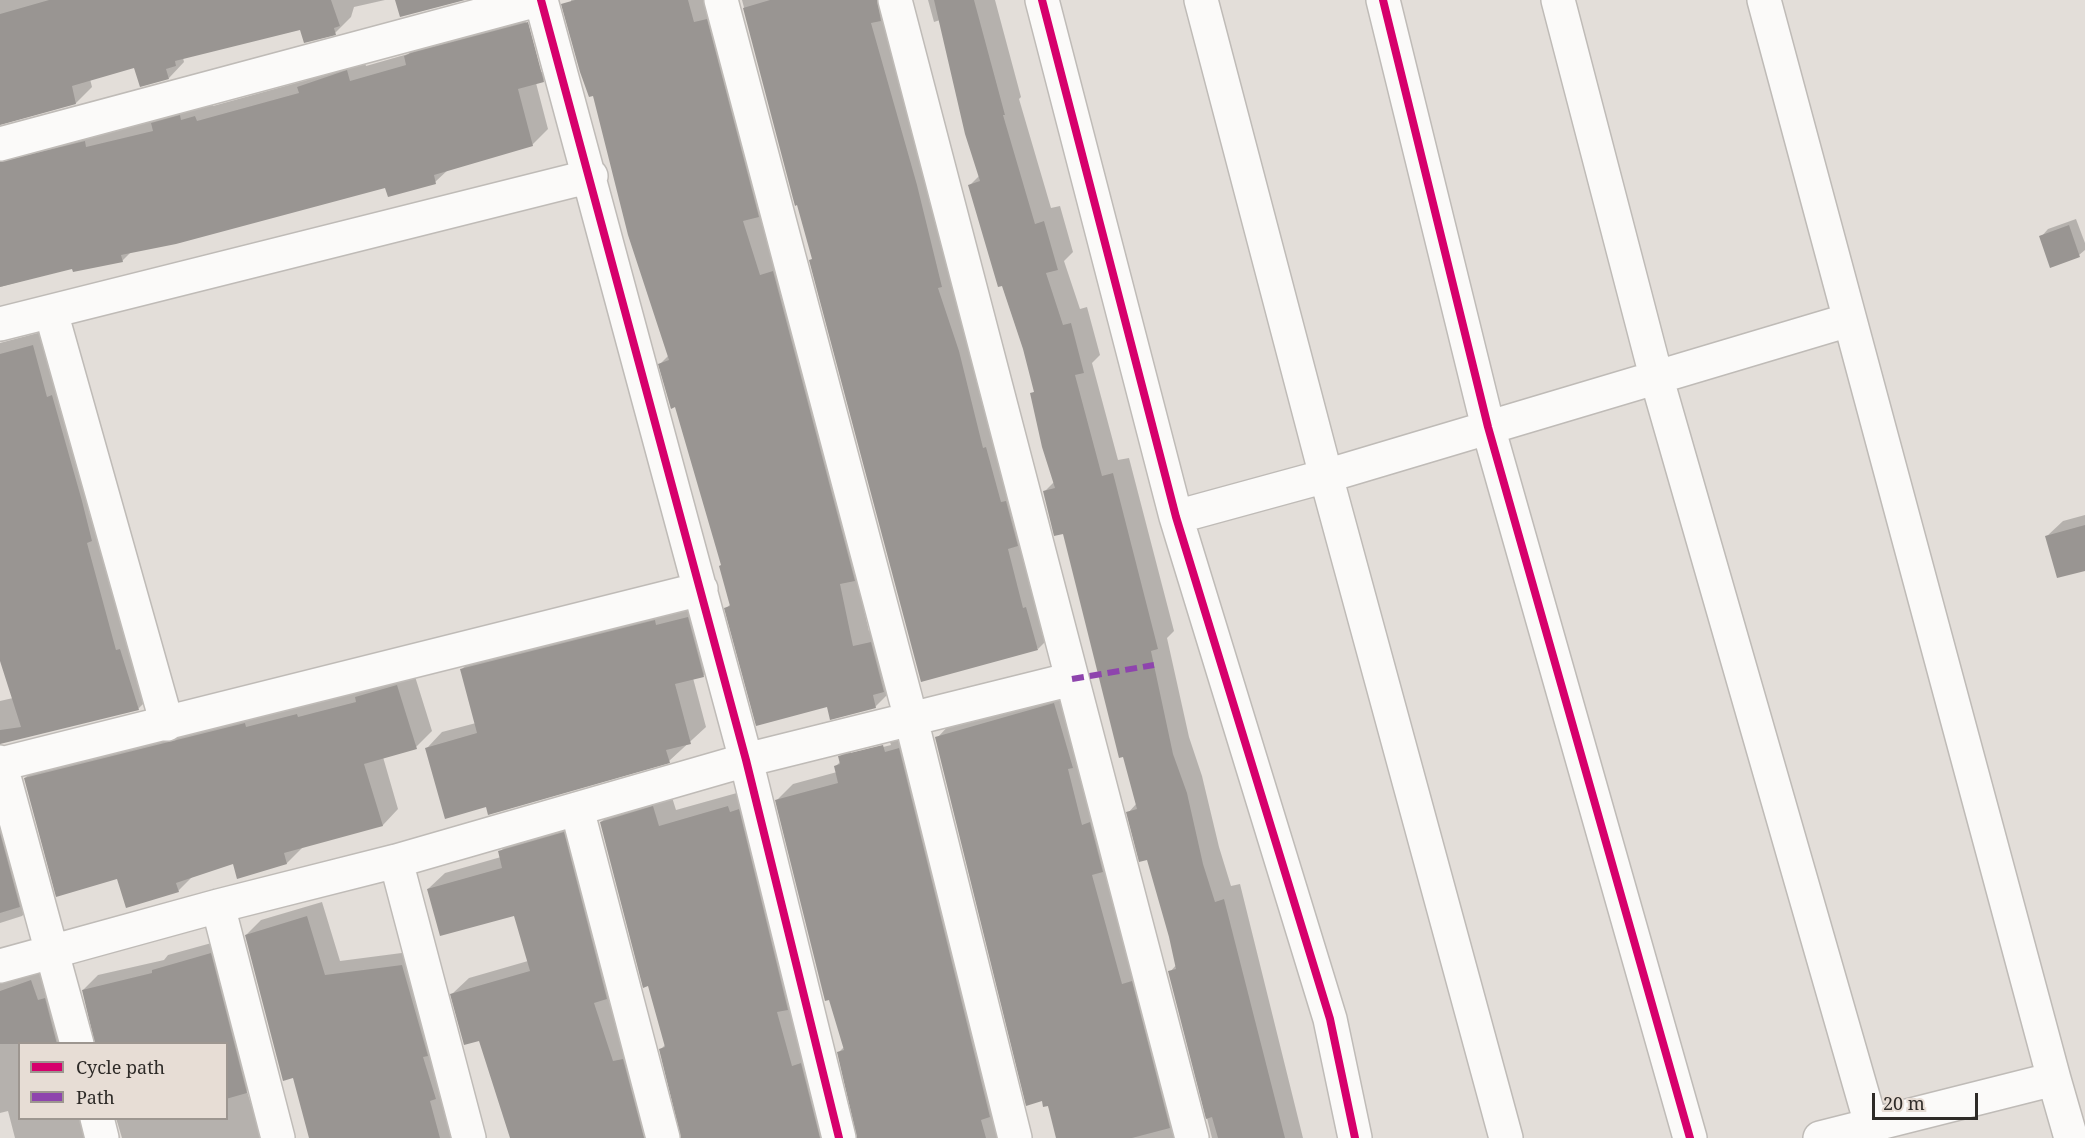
<!DOCTYPE html>
<style>
body{margin:0}
#map{position:relative;width:2085px;height:1138px;overflow:hidden;background:#e3ded9;font-family:"Noto Serif",serif}
canvas{display:block}
.legend{position:absolute;left:18px;top:1042px;width:210px;height:78px;box-sizing:border-box;background:#e7ddd5;border:2px solid #9d9690;margin:0;padding:8px 10px;list-style:none;font-size:18px;color:#2e2b28}
.legend li{display:flex;align-items:center;gap:12px;height:30px}
.legend b{width:30px;border:2px solid #9d9690}
.scale{position:absolute;left:1872px;top:1093px;width:106px;height:27px;box-sizing:border-box;border:3px solid #2e2b28;border-top:0;padding-left:8px;font-size:18px;line-height:21px;white-space:nowrap;color:#2e2b28;-webkit-text-stroke:4px #e7ddd5;paint-order:stroke}
</style>
<div id="map">
<canvas width="2085" height="1138"></canvas>
<ul class="legend">
<li><b style="height:8px;background:#d6006c"></b>Cycle path</li>
<li><b style="height:8px;background:#8e44ad"></b>Path</li>
</ul>
<div class="scale">20 m</div>
</div>
<script>
const c = document.querySelector('canvas').getContext('2d');
c.lineJoin = 'round';
function fillPath(path, color) {
  c.fillStyle = color;
  c.fill(path, 'evenodd');
}
function stroke(path, color, width, dash) {
  c.strokeStyle = color;
  c.lineWidth = width;
  c.lineCap = dash ? 'butt' : 'round';
  c.setLineDash(dash || []);
  c.stroke(path);
}
fillPath(new Path2D(`
 M0,0h385l-31,7 -3,10 -16,16 -34,-5 -118,30 1,4 -15,16 -34,-11 -45,12 2,8 -16,16 -76,20z
 M571,0h151l147,631 19,-4 3,64 -16,16 -47,-2 -102,-97 5,-4 -8,-40 -46,-159 -17,-41 9,-9z
 M742,0h143l169,633 -16,16 -225,-391 -15,-55 -2,1z
 M928,0h67l26,97 -2,2 32,109 9,-2 13,46 -9,9 16,48 7,-2 13,48 -8,8 26,97 11,-2 45,173 -7,7 22,99 13,39 17,71 12,39 9,-2 63,254h-91l-42,-166 7,-8 -29,-106 -20,-45 9,-10 -73,-271 -20,-40 10,-10 -22,-88 3,-3 -11,-42 -54,-164 10,-10 -40,-155 -6,2z
 M543,7l16,58 -16,16 -7,2 12,46 -16,16 -83,24 -14,13 -49,4 -255,66 -9,9 -49,6 -73,20v-150l211,-36 2,5 94,-26 8,-8 48,-16 3,10 42,-12 14,-13zM527,15l16,57h-3l-16,-56z
 M2076,219l9,24v7l-6,5 -38,-18 7,-8z
 M49,330l105,363 -16,16 -138,32v-40l13,-3 -13,-48v-307z
 M2085,515v54l-38,-33 16,-15z
 M704,602l15,58 -16,16 -10,2 13,49 -37,34 -182,44 -60,-57 15,-16 34,-9 -14,-54 16,-16z
 M413,670l19,61 -16,16 -33,10 15,52 -15,16 -80,22 -16,16 -53,-1 -41,14 -15,15 -60,-14 -93,-99 16,-16z
 M1070,687l130,451h-142l-121,-400 16,-17z
 M900,730l107,408h-148l-20,-86 6,-6 -68,-246 16,-16 44,-12 -1,-6 5,-5 -1,-4 16,-17zM890,742l1,3 -40,10v-3z
 M0,760l38,140 -16,16 -22,7z
 M670,791l6,19 68,-19 104,347h-165l-22,-89 5,-5 -65,-222 17,-16z
 M580,817l91,321h-160l-31,-99 -28,-45 17,-16 59,-17 -13,-47 -87,-25 17,-16 56,-16 -1,-5 16,-17z
 M322,902l18,59 77,-10 41,187h-148l-16,-62 -48,-141 15,-15z
 M226,939l35,137 -14,15 15,47h-140l-6,-20h110v-74l-143,-54 15,-15 66,-15 4,-5z
 M46,966l34,78h-60v74h77l9,20h-91l-7,-27 -8,2v-131z`), '#0003');
fillPath(new Path2D(`
 M49,0h282l9,26 -6,2 2,7 -32,8 -4,-13 -125,31 1,5 -10,3 3,10 -29,8 -6,-19 -62,18 4,18 -76,21v-111z
 M395,0h70l-65,17z
 M575,0h113l6,22 13,-3 52,198 -16,4 17,54 13,-4 82,310 -15,3 13,62 18,-4 13,50 -11,3 3,13 -46,12 -3,-13 -71,19 -32,-118 6,-2 -11,-40 2,-1 -46,-158 -4,2 -13,-45 11,-4 -41,-125 -35,-139 -4,1 -9,-25 -19,-68z
 M770,0h107l4,21 -10,2 46,162 25,102 -4,1 21,63 24,97 3,-1 15,55 5,-1 12,45 -10,3 15,59 3,-1 12,43 -117,32 -112,-422 3,-1 -15,-54 -2,1 -52,-198z
 M934,0h40l31,115h-2l32,109 9,-3 14,49 -12,3 17,52 8,-2 13,50 -9,2 27,101 11,-3 45,176 -7,2 22,103 14,39 16,71 12,38 9,-3 61,239h-67l-6,-21 -6,2 -38,-148 8,-2 -7,-32 -22,-77 -8,2 -13,-50 11,-3 -14,-52 -4,1 -56,-224 -9,2 -11,-45 12,-3 -13,-41 -12,-54 4,-1 -11,-43 -21,-63 -4,1 -30,-102 12,-4 -15,-47z
 M528,22l16,60 -26,7 15,57 -99,29 2,9 -48,13 -3,-9 -209,56 -55,11 2,7 -50,10 -1,-3 -72,18v-125l85,-21 1,6 67,-16 -2,-8 29,-8 1,5 14,-4 2,5 102,-28 -2,-6 50,-17 3,11 56,-16 -2,-9 7,-3z
 M2069,225l11,32 -30,11 -11,-32z
 M33,345l14,52 5,-2 30,106 10,40 -5,2 29,107 4,-1 19,61 -139,34v-14l21,-3 -21,-66v-307z
 M2085,525v46l-28,7 -12,-42z
 M688,617l16,60 -29,7 16,60 -25,6 4,13 -182,52 -2,-8 -41,12 -20,-71 52,-15 -17,-64 195,-49 1,5z
 M397,685l20,64 -53,15 19,62 -99,27 3,11 -50,15 -4,-15 -57,19 3,9 -53,16 -9,-29 -61,18 -32,-119 221,-55 1,4 51,-13 1,3 58,-15 -1,-5z
 M1054,703l19,65 -5,1 14,56 8,-3 13,50 -11,3 30,109 10,-3 38,147 -38,10h-76l-8,-32 -5,1 -1,-6 -16,5 -91,-369z
 M883,745l2,7 14,-4 91,369 -9,3 5,18h-129l-20,-86 7,-2 -15,-50 -4,1 -50,-201 63,-17 -4,-17 6,-2 -2,-8z
 M653,806l6,20 69,-20 2,6 9,-3 49,201 -11,2 15,54 9,-3 19,75h-139l-22,-89 6,-2 -17,-61 -5,2 -43,-166z
 M564,832l43,167 -13,4 19,58 10,-2 21,79h-134l-31,-97 -15,4 -14,-51 80,-23 -16,-55 -74,20 -13,-47 75,-21 -4,-17z
 M0,833l20,74 -20,6z
 M307,916l18,59 77,-10 26,91 -5,1 13,42 -6,2 10,37h-131l-16,-60 -10,3 -38,-146z
 M211,953l36,140 -21,6v-55h-131l-13,-54 70,-17v-3z
 M31,980l7,20 7,-2 12,46h-57v-53z`), '#999592');
const street = new Path2D(`
 M541,0l205,760 93,378
 M721,0l190,719 104,419
 M895,0l297,1138
 M1042,0l134,517 154,502 25,119
 M1201,0l125,476 180,662
 M1383,0l105,427 202,711
 M1558,0l98,376 215,748
 M1764,0l290,1079
 M0,144l537,-144
 M51,312l116,412
 M0,324l591,-148
 M1176,517l150,-41 523,-156
 M0,762l77,282
 M1,764l700,-175
 M577,809l86,329
 M396,861l73,277
 M218,906l60,232
 M0,966l218,-60 178,-45 350,-101 326,-81
 M97,1118l5,20
 M1820,1138l234,-59 17,59`);
stroke(street, '#bfbbb7', 36);
stroke(street, '#fbfaf9', 33);
stroke(new Path2D(`
 M1072,679l82,-14`), '#8e44ad', 6, [12, 6]);
stroke(new Path2D(`
 M541,0l205,760 93,378
 M1042,0l134,517 154,502 25,119
 M1383,0l105,427 202,711`), '#d6006c', 8);
</script>
